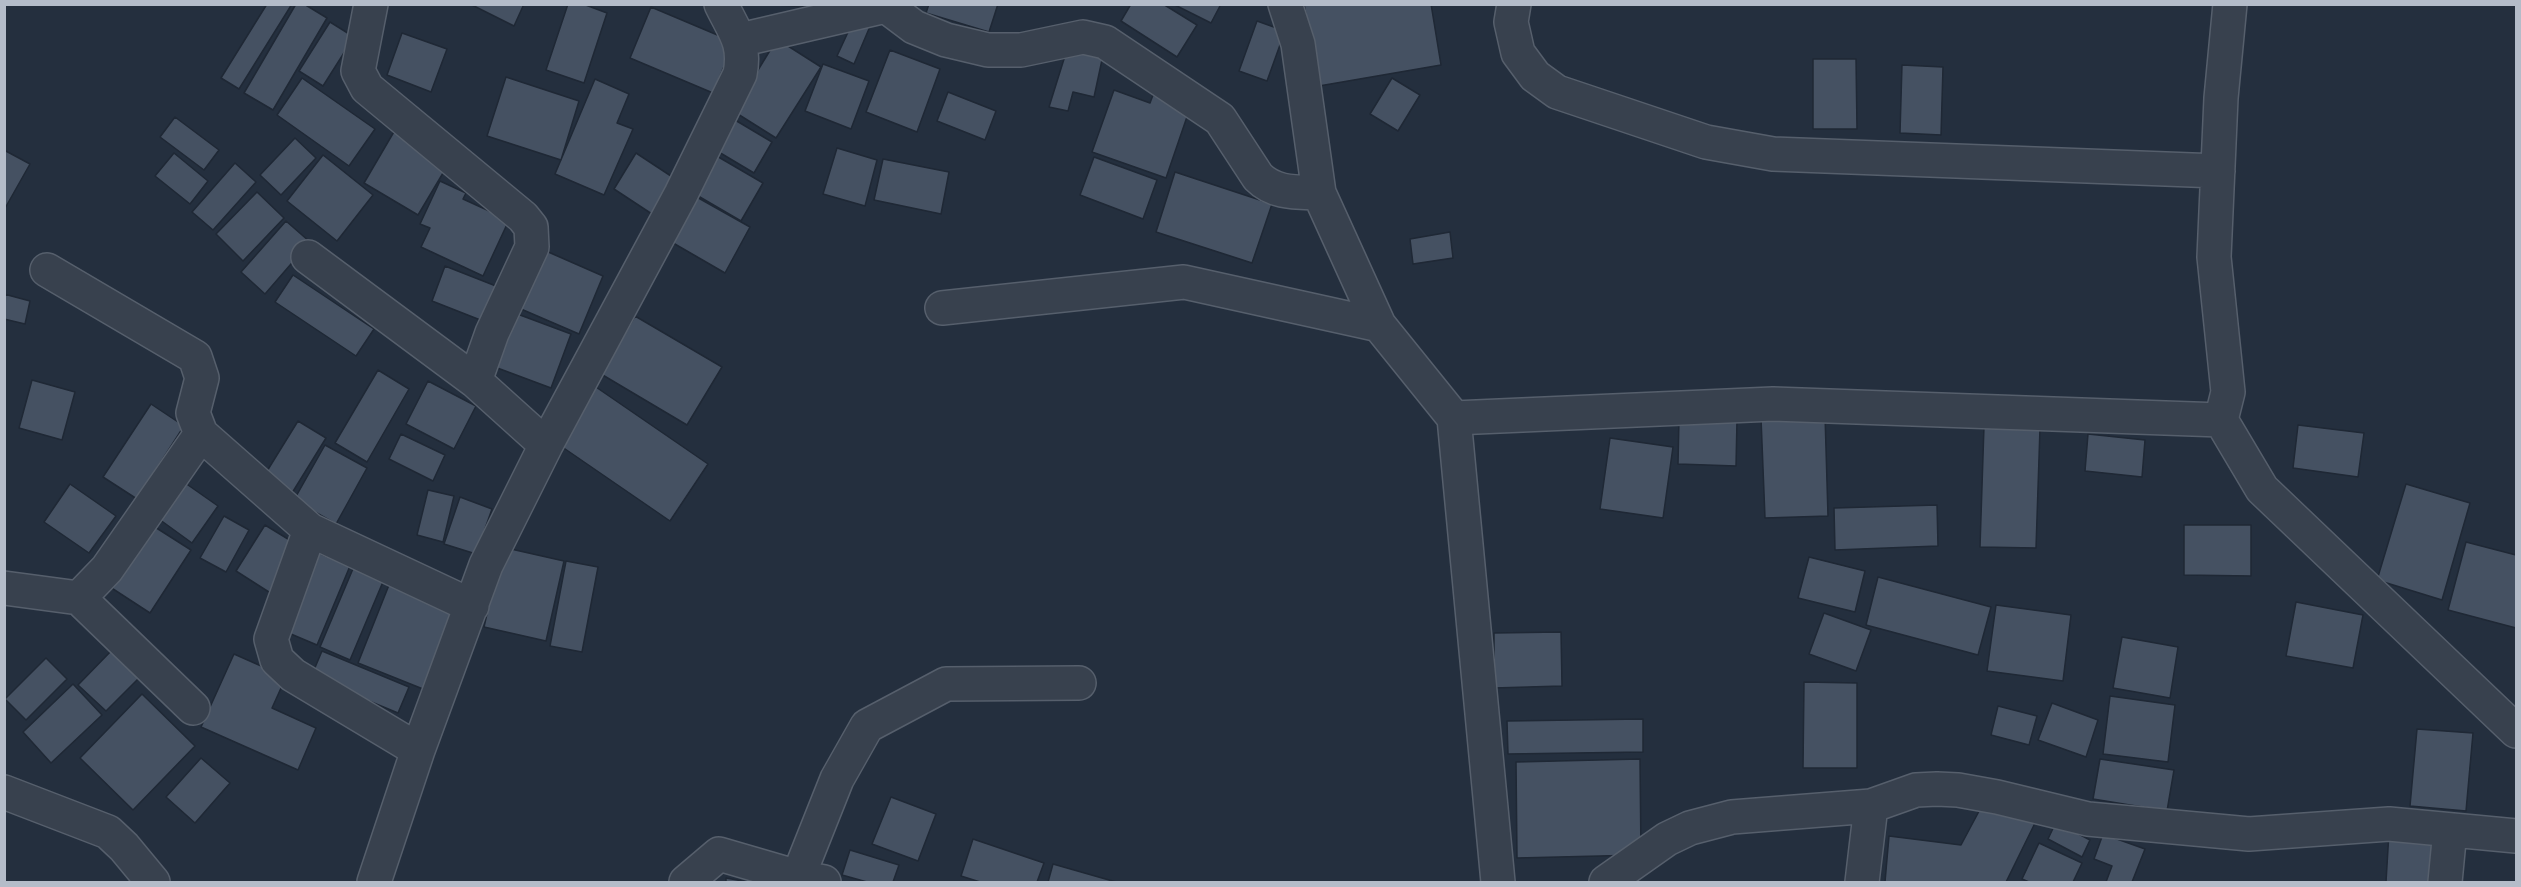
<!DOCTYPE html>
<style>
body{margin:0}
#map{position:relative;width:2521px;height:887px;overflow:hidden;background:#242f3e;font-family:"Exo 2",sans-serif}
canvas{display:block}
.frame{position:absolute;inset:0;border:6px solid #b4bcc9;pointer-events:none}
</style>
<div id="map">
<canvas width="2521" height="887"></canvas>
<div class="frame"></div>
</div>
<script>
const c = document.querySelector('canvas').getContext('2d');
c.lineJoin = 'round';
function fillPath(path, color) {
  c.fillStyle = color;
  c.fill(path, 'evenodd');
}
function stroke(path, color, width, dash) {
  c.strokeStyle = color;
  c.lineWidth = width;
  c.lineCap = dash ? 'butt' : 'round';
  c.setLineDash(dash || []);
  c.stroke(path);
}
const building = new Path2D(`
 M267,4h25l-53,85 -18,-11z
 M296,4h8l23,14 -54,92 -29,-17z
 M470,4h54l-10,22z
 M568,4h15l24,9 -23,70 -38,-13z
 M763,4h43v3z
 M929,4h69l-9,28 -63,-19z
 M1131,4h32l34,21 -20,32 -56,-36z
 M1173,4h48l-10,19z
 M1304,4h127l10,61 -122,21z
 M651,7l83,35 -21,51 -83,-35z
 M855,17l16,7 -17,40 -17,-8z
 M1257,21l28,10 -18,50 -28,-10z
 M330,22l24,15 -31,49 -24,-15z
 M402,33l45,16 -16,43 -44,-17z
 M777,39l44,28 -45,71 -43,-27z
 M1069,43l36,3 -11,51 -21,-5 -5,19 -19,-4z
 M890,50l50,19 -23,63 -51,-20z
 M1813,59h43l1,70h-44z
 M823,64l46,17 -18,48 -46,-18z
 M1902,65l41,2 -2,68 -41,-2z
 M506,77l73,24 -18,59 -74,-24z
 M302,78l73,51 -26,37 -72,-51z
 M1392,78l28,17 -22,36 -28,-17z
 M595,79l34,15 -12,29 16,6 -29,66 -49,-21z
 M1114,90l36,13 3,-8 37,13 -24,70 -74,-26z
 M948,92l48,19 -11,29 -48,-19z
 M175,117l44,33 -15,20 -44,-33z
 M730,117l42,25 -18,31 -42,-25z
 M395,130l54,33 -31,52 -54,-32z
 M295,138l21,20 -35,37 -21,-20z
 M837,148l40,12 -12,46 -42,-12z
 M4,150l26,14 -26,46z
 M174,153l34,28 -18,23 -35,-28z
 M636,153l41,27 -22,36 -41,-27z
 M323,155l50,40 -36,46 -50,-40z
 M715,155l48,28 -22,38 -48,-28z
 M1094,157l63,23 -14,39 -63,-24z
 M883,159l66,13 -8,42 -67,-14z
 M235,163l21,19 -43,48 -21,-18z
 M1175,172l97,32 -20,59 -96,-31z
 M440,181l26,12 -3,6 46,21 -26,56 -62,-29 9,-19 -10,-4z
 M686,191l64,36 -25,46 -64,-37z
 M257,192l27,26 -41,43 -27,-27z
 M286,221l24,21 -45,52 -24,-22z
 M1450,232l3,26 -40,6 -3,-25z
 M546,251l57,25 -24,58 -58,-25z
 M445,266l56,22 -13,35 -56,-22z
 M293,275l81,54 -18,27 -81,-54z
 M4,294l26,7 -5,23 -21,-5z
 M512,312l59,22 -20,54 -59,-22z
 M635,316l87,51 -35,58 -86,-51z
 M378,370l31,19 -42,73 -32,-19z
 M32,380l43,12 -13,48 -43,-12z
 M428,381l48,25 -22,43 -48,-25z
 M593,385l115,79 -38,57 -115,-79z
 M151,404l33,22 -47,73 -34,-22z
 M1825,415l3,101 -63,2 -4,-100z
 M1679,418l58,2 -1,46 -58,-2z
 M298,421l28,17 -34,55 -28,-17z
 M2298,425l66,8 -6,44 -65,-9z
 M1984,426l56,2 -4,120 -56,-1z
 M401,434l44,21 -12,26 -44,-22z
 M2088,434l57,6 -3,37 -57,-6z
 M1610,438l63,9 -10,71 -63,-9z
 M325,445l42,23 -31,56 -42,-24z
 M178,478l40,28 -26,37 -40,-29z
 M70,484l46,32 -27,37 -45,-31z
 M2406,484l64,19 -28,97 -65,-20z
 M428,490l26,6 -11,46 -26,-7z
 M460,497l32,12 -16,45 -32,-10z
 M1937,505l1,41 -103,4 -1,-42z
 M224,516l25,14 -23,42 -26,-14z
 M147,522l44,28 -41,63 -43,-28z
 M265,525l36,22 -29,47 -36,-23z
 M2184,525h67v51l-67,-1z
 M2466,542l50,13v73l-68,-18z
 M502,547l62,14 -18,80 -62,-14z
 M311,550l39,16 -33,79 -38,-16z
 M1809,557l56,14 -10,41 -57,-14z
 M566,561l32,6 -16,85 -32,-6z
 M355,564l30,13 -35,83 -30,-13z
 M1878,577l113,30 -13,48 -112,-30z
 M389,585l65,26 -31,78 -65,-26z
 M2296,602l67,13 -10,53 -67,-12z
 M1996,605l75,10 -8,66 -76,-10z
 M1824,613l47,17 -15,41 -47,-17z
 M1561,632l1,54 -68,2v-55z
 M2122,637l56,10 -8,51 -57,-10z
 M114,648l28,27 -36,36 -28,-26z
 M322,651l87,36 -11,26 -87,-36z
 M234,654l52,23 -14,31 44,20 -18,42 -97,-43z
 M46,658l21,21 -41,41 -21,-21z
 M1804,682l53,1v85h-54z
 M73,684l29,31 -51,48 -28,-31z
 M142,694l53,52 -62,64 -53,-52z
 M2110,696l65,9 -7,57 -65,-8z
 M2052,703l46,17 -12,37 -48,-17z
 M1998,706l39,10 -8,29 -38,-10z
 M1643,719v33l-135,2 -1,-33z
 M2417,729l56,4 -7,78 -56,-5z
 M201,758l29,25 -35,40 -29,-26z
 M1640,759l1,96 -124,3 -1,-96z
 M2100,759l74,11 -7,41 -74,-12z
 M891,797l45,17 -18,47 -46,-17z
 M1985,800l50,23 -29,59h-121l4,-46 72,9z
 M2056,822l34,18 -8,17 -34,-18z
 M2389,832l51,3 -3,47h-51z
 M2103,834l42,15 -13,33h-26l6,-16 -18,-7z
 M973,839l71,24 -7,19h-57l-19,-6z
 M2039,843l43,20 -9,19h-44l-7,-3z
 M850,850l49,15 -6,17h-26l-25,-7z
 M1053,864l63,18h-68z
 M726,878l22,4h-22z`);
fillPath(building, '#455162');
stroke(building, '#1f2835', 1.5);
const minor = new Path2D(`
 M371,4l-13,67 9,17 156,129 8,10 1,20 -40,86 -17,48 71,64
 M1285,4l13,40 21,149 60,132 75,93
 M1514,4l-3,18 7,31 17,23 22,16 149,50 67,12 445,17
 M2230,4l-9,94 -7,159 14,135 -7,28 41,69 254,242
 M740,40l146,-34 28,21 32,13 42,10h33l62,-13 22,5 115,77 38,58c17,17 39,15 61,16
 M308,257l167,124
 M47,270l148,87 7,21 -9,35 8,21 109,96 162,76
 M942,308l242,-26 195,43
 M310,530l-39,109 6,21 16,15 125,75
 M4,588l75,10 28,-29 94,-135
 M79,598l114,110
 M4,792l104,40 16,15 29,35
 M798,877l39,-98 30,-53 79,-42 133,-1
 M374,882l44,-132 68,-185 60,-120 135,-251 59,-120c6,-31 -6,-43 -19,-70
 M686,882l33,-28 79,23 26,5
 M1498,882l-44,-464 319,-14 448,16
 M1606,882l61,-43 23,-11 42,-11 139,-11 45,-16 21,-1 21,1 39,7 91,22 161,15 140,-10 127,12
 M1862,882l9,-76
 M2445,882l5,-52`);
stroke(minor, '#565f6c', 36);
stroke(minor, '#38414e', 33);
</script>
